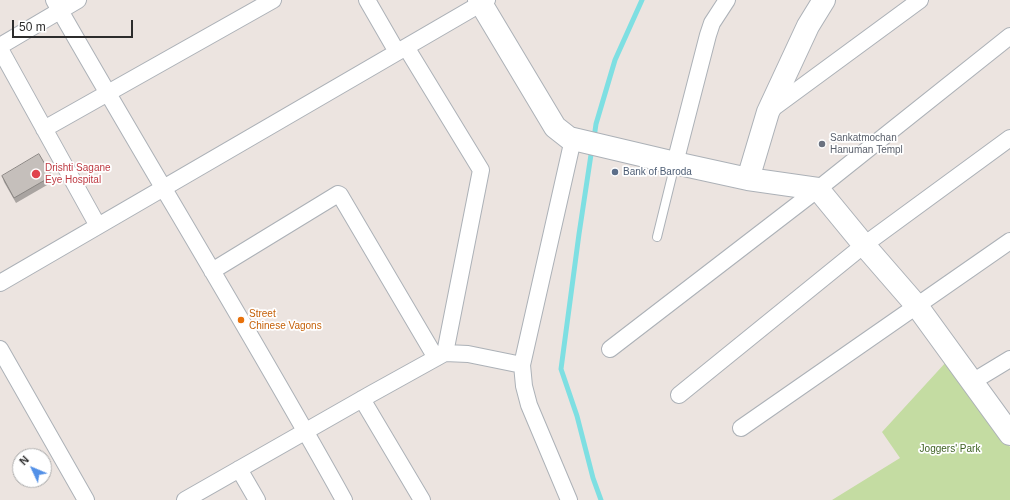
<!DOCTYPE html>
<style>
body{margin:0}
#map{position:relative;width:1010px;height:500px;overflow:hidden;background:#ece4e0;font-family:Helvetica,sans-serif}
canvas{display:block}
.north{position:absolute;left:12px;top:448px;width:40px;height:40px;box-sizing:border-box;background:#fff;border:1px solid #ababab;border-radius:50%;rotate:314deg;font-size:11px;font-weight:700;line-height:16px;text-align:center;color:#2c2c2c}
.north::after{content:'';display:block;margin:auto;width:14px;height:18px;background:#5290e7;clip-path:polygon(50% 0,100% 100%,50% 72%,0 100%)}
.scale{position:absolute;left:12px;top:20px;width:121px;height:18px;box-sizing:border-box;border:2px solid #2c2c2c;border-top:0;padding-left:5px;font-size:12px;line-height:14px;white-space:nowrap;color:#2c2c2c;-webkit-text-stroke:3px #fff;paint-order:stroke}
</style>
<div id="map">
<canvas width="1010" height="500"></canvas>
<div class="north">N</div>
<div class="scale">50 m</div>
</div>
<script>
const c = document.querySelector('canvas').getContext('2d');
c.lineJoin = 'round';
function fillPath(path, color) {
  c.fillStyle = color;
  c.fill(path, 'evenodd');
}
function stroke(path, color, width, dash) {
  c.strokeStyle = color;
  c.lineWidth = width;
  c.lineCap = dash ? 'butt' : 'round';
  c.setLineDash(dash || []);
  c.stroke(path);
}
function drawText(font, color, halo, rows, align = 'center') {
  c.font = font + ' Helvetica,sans-serif';
  c.lineWidth = 3.5;
  c.setLineDash([]);
  c.textBaseline = 'middle';
  c.strokeStyle = halo;
  c.fillStyle = color;
  for (const [text, x, y, turn = 0] of rows) {
    c.save();
    c.translate(x, y);
    c.rotate((+turn || 0) * Math.PI / 180);
    c.textAlign = isNaN(turn) ? turn : align;
    if (halo) c.strokeText(text, 0, 0);
    c.fillText(text, 0, 0);
    c.restore();
  }
}
fillPath(new Path2D(`
 M947,361l63,86v53h-178l68,-42 -18,-26z`), '#c4dca2');
stroke(new Path2D(`
 M594,138l2,-14 19,-64 27,-60
 M592,148l-13,86 -18,135 16,47 16,62 8,22`), '#7edfe2', 5);
const lane = new Path2D(`
 M657,237l18,-73`);
const street = new Path2D(`
 M54,0c95,167 197,332 290,500
 M367,0l30,52
 M0,46l78,-46
 M406,47l75,123 -36,183
 M0,49l98,177
 M769,111l151,-111
 M44,129l229,-129
 M675,163l33,-128 4,-12 15,-23
 M212,271l126,-77 2,1 96,163
 M0,283l487,-283
 M0,349l86,151
 M610,349l208,-160 192,-153
 M522,365l2,21 5,19 40,95
 M972,382l38,-23
 M679,395l185,-150 146,-107
 M362,399l60,101
 M741,428l269,-187
 M239,469l18,31
 M185,500l186,-106 74,-41 23,1 54,11 51,-226`);
const secondary = new Path2D(`
 M479,0l76,127 14,11 106,25 73,16 70,10 46,56 53,61 93,128
 M748,179l20,-67 40,-86 16,-26`);
stroke(lane, '#acb1b7', 10);
stroke(street, '#acb1b7', 18);
stroke(secondary, '#acb1b7', 24);
stroke(lane, '#fff', 8);
stroke(street, '#fff', 16);
stroke(secondary, '#fff', 22);
fillPath(new Path2D(`
 M2,176h50l2,5 -38,22 -12,-21z`), '#a9a4a1');
const building = new Path2D(`
 M39,154l13,22 -38,22 -12,-22z`);
fillPath(building, '#c5bfbb');
stroke(building, '#8a8683', 1);
for (const [x, y, r, color] of [
 [822,144,4,"#6b7280"],
 [615,172,4,"#5c6f8a"],
 [36,174,5,"#e0444e"],
 [241,320,4,"#e8710a"]
]) {
  const dot = new Path2D();
  dot.arc(x, y, r, 0, 2 * Math.PI);
  c.fillStyle = color;
  c.fill(dot);
  stroke(dot, '#fff', 1.5);
}
drawText('10px', '#5b616d', '#fff', [
 ["Sankatmochan",830,138],
 ["Hanuman Templ",830,150]
], 'left');
drawText('10px', '#be3a42', '#fff', [
 ["Drishti Sagane",45,168],
 ["Eye Hospital",45,180]
], 'left');
drawText('10px', '#4e5e75', '#fff', [
 ["Bank of Baroda",623,172]
], 'left');
drawText('10px', '#c56008', '#fff', [
 ["Street",249,314],
 ["Chinese Vagons",249,326]
], 'left');
drawText('10px', '#3e6223', '#fff', [
 ["Joggers' Park",950,449]
]);
</script>
